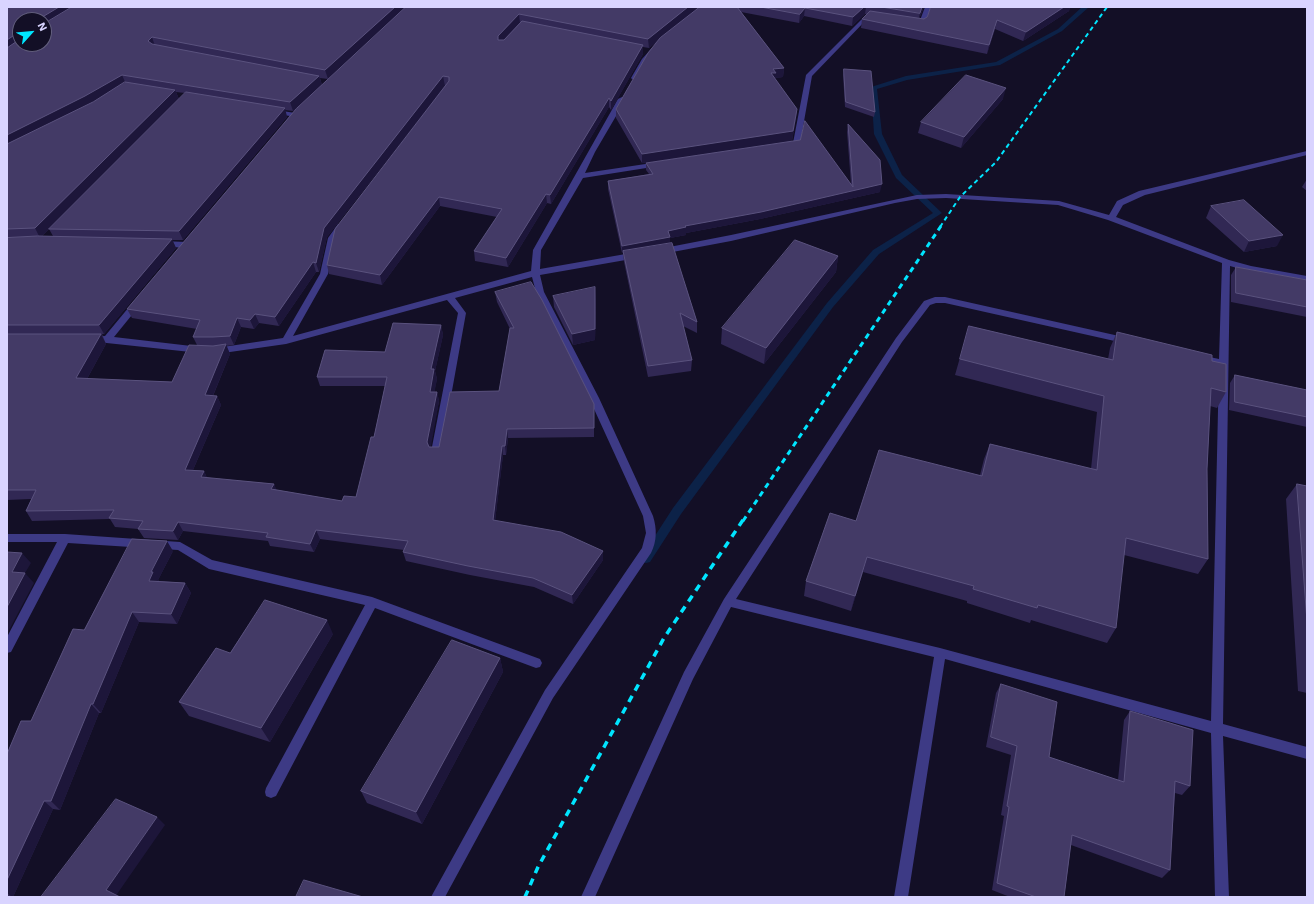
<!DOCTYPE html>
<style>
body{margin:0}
#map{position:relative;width:1314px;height:904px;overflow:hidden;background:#130f26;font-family:"Work Sans",sans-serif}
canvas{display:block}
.frame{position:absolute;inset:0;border:8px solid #d9d4ff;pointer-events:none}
.north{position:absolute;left:12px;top:12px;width:40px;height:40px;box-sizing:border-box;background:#130f26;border:1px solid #625e7d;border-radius:50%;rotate:63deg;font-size:11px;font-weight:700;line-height:16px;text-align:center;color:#d9d4ff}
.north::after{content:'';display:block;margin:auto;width:14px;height:18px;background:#00e5ff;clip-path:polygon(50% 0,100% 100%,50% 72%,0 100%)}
</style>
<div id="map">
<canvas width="1314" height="904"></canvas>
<div class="frame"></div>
<div class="north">N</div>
</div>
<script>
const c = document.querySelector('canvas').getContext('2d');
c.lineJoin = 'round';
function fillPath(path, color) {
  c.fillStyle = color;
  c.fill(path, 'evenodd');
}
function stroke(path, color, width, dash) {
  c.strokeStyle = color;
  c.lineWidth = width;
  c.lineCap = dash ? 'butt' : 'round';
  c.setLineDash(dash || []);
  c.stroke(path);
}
fillPath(new Path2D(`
 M1082,7h7l-27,24 -62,34 -93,15 -30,9 5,45 20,41 40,38 -63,41 -46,53 -152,207 -31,48 -4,1 -4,-1 -1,-3 1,-3 31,-48 154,-205 46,-53 60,-37 -37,-35 -22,-44 -3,-47 35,-11 90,-14 62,-33z`), '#0c2248');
fillPath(new Path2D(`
 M925,7h6l-7,18 -3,2 -8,-2v-2h6z
 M867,14l7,3 -6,1 -56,58 -12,68 -9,4h-6v-4l8,-1 13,-68z
 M652,48l5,1 -10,12 -11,18h-4l-1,-1 11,-19z
 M622,97l4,2 -31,53 -10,21 74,-11 4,2 -4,2 -76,12 -42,72 -1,19 97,-17 4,3 -4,3 -97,17 4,17 55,106 54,118c4,13 4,25 -2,37l-98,145 -108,199h-14l114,-207 97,-142 4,-15 -3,-17 -54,-118 -53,-106 -4,-15 -77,21 11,15 -25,139 -1,3h-8l-1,-3 27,-139 -11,-13 -161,44 -70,10 -5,-3 5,-3 67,-10 37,-64 8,-36 10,-14h3l4,2 -9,12 -8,36 -35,62 238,-65 2,-21 85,-151z
 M270,109l25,4 4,2 -7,9h-3l-4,-2 5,-6 -20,-3z
 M1307,151v4l-162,40 -22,10 -7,12 113,43 22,6 56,10v6l-56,-10 -21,-6 -7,458 84,23v12l-84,-23 6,161h-14l-4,-164 -266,-74 -37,238h-14l40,-240 -203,-50 -38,72 -98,218h-14l103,-225 40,-73 172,-261 28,-37 11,-4h10l183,41 5,3 -5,3 -183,-41h-9l-6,2 -28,37 -166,257 204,49 271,73 8,-355 -22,-6 -2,-2 5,-3 19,4 3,-96 -114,-43 -50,-15 -112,-7 -29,1 -22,4 -164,38 -69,13 -4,-3 1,-2 72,-14 186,-40 29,-1 113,7 50,14 8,-14 22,-10z
 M162,241l24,1 4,3 -4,3 -27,-2 -1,-2z
 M137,300l3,1 1,2 -1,2 -26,32 86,10 3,1 2,2 -2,2 -3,1 -112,-12 -2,-2 2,-2 17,-1 29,-35z
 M7,534h58l115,8 32,18 160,37 168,62 2,4 -2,4 -4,1 -161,-60 -99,188 -5,2 -5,-2 -1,-4 1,-4 99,-183 -156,-36 -31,-19 -110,-7 -57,109 -4,1v-16l50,-95h-50z`), '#3d3a85');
stroke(new Path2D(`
 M940,227l20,-30 36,-35 111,-155`), '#00e5ff', 2, [4.5, 3.5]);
stroke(new Path2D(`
 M743,521l198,-295`), '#00e5ff', 3, [5.5, 4.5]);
stroke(new Path2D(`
 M525,897l13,-30 126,-229 79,-118`), '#00e5ff', 3.5, [7, 6]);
fillPath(new Path2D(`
 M7,7h692l-22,18 23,-18h224l-5,12h5l3,-2 4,-10h139l-1,4 -46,30 -28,-12 -8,25 -126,-26 1,-9 5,-5h-2l-13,12 -48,-10 -5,7 -58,-11 43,56 -1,9 -8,1v1l22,30 -1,9 -4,23 -150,22 -26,-45v-9l43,-69 -10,8 -6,-1v7l-32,56 -2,-3 -58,97 -4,-1 -39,64 -33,-6 -1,-10 23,-34 -57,-11 -58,79 -53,-11 -2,-9 118,-179 -118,151 -8,35h-3l-37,54 -20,-3 -5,6 -13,-2 -7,18 -8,1 4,8 -17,42h4l4,9 -28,65 11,1 3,7 67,6 2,6 66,11 14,-4 18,-60 11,-51h-65l-3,-9 68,-25 56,-27 2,10 -8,36 2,8 -3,13h3l2,9 -9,46h9l60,-56 11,-62 -13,-27 -2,-10 99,112v33l-86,1 -2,17h-3l-8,66 108,30v9l-30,44 -39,-17 -64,-12 -64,-14 -3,-9 1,-2 -84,-11 -6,13 -44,-6 -2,-5 -85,-10 -5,9 -34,-2 -6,-9 -23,-2 -5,-8 -78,2 -6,-10 5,-12 -24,1zM20,20l24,24h-24zM390,21l-263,288 5,9 65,11 -4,8 4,8 -25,37 -85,-3 19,-35 -4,-10h2l72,-86 -4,-8h11l104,-123 -2,-7 8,1 29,-26 -2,-7 8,1zM176,92l9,1 -6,6zM49,229l4,7h-11z
 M844,69l31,43 -1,5 -29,-10 -2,-32z
 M1003,99l-42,49 -43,-15 3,-11z
 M848,124l32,68 -120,27 -74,14v2l-16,3v5l27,79v11l-14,-7 9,34 -1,11 -43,6 -24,-115 -1,-9h-1l-14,-64v-8l41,-7 -3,-4v-7l205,21 -4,-52z
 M1307,179v12l-5,-4z
 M1211,206l66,40 -33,6 -38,-34z
 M838,256l-2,16 -72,92 -43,-20 1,-16z
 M1236,267l71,13v37l-76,-15v-27z
 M553,296l43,2 -1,42 -22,5 -19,-38z
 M969,326l139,33 2,-11 7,-16 95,29 14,31 -9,16 -7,-2 -3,63 1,90 -10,15 -74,-19 -8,73 -9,15 -76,-23 -1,3 -63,-20v-2l-104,-29 -12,39 -47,-15 2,-15 50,-60 124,-46 4,-16 6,-15 101,25 6,-57 -142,-37z
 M1235,375l72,15v37l-78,-17 1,-27z
 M1297,484l10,2v207l-9,-2 -12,-192z
 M173,551l-15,29 1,1 26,2 6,10 -14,31 -38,-2 -38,91h-2l-39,97 -7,-1 -40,88h-6v-143l24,-33 53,-91z
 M333,634l-63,108 -81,-26 -10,-14 51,-49z
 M500,658l3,14 -81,152 -55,-21 -6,-12z
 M1001,684l48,73 69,23 6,-60 6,-9 60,75 -8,9 -7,-2 -5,77 -8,8 -91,-33 -7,52h-54l-18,-7 12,-74 -3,-1 10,-60 -25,-8 10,-54z`), '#312854');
fillPath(new Path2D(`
 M59,7h18l-33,20v-7h-5v-1z
 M395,7h11l-78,72 -3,-9z
 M688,7h11l-50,41 -1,-9z
 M864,7h2l-1,7 -13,12 1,-9z
 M922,7h2l-6,14 2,-8z
 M1064,7h6l-1,4 -46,30 3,-9z
 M805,8l-1,8 -5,7 1,-9z
 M519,14l1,9 -21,22v4l-1,-13z
 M997,20l-2,9 -8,25 2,-9z
 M16,34l4,8 -13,9v-11z
 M152,37l3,9 -7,-5z
 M643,45v9l-32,56v-9z
 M784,68l-1,9 -8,1v4l-4,-9 2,-4z
 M122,75l4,9 -37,21 -82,41v-11z
 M319,76l3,9 -29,26 -3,-9z
 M443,76l2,10 -118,151 -8,35 -3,-9 8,-35z
 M1006,88l-3,11 -42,49 3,-11z
 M175,90l4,9 -139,139 -5,-10z
 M609,98v9l-58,97 -1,-9z
 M285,108l2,9 -104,123 -4,-9z
 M797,109l-1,9 -4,23 -150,22v-9z
 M882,184l-2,8 -120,27 -74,14v2l-16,3v7l-47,6v2h-1v-7l63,-20z
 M546,194l1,9 -39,64 -2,-9z
 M439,197l1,9 -58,79 -2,-10z
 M1283,235l-6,11 -33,6 5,-11z
 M172,239l4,9 -72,86 -5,-9z
 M838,256l-2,16 -72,92 2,-16z
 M313,262l3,10 -37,54 -4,-9z
 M595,287l1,11 -1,42 -22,5 -1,-11z
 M255,314l4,9 -5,6 -4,-9z
 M237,318l4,9 -7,18 -4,-9z
 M441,325l2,10 -8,36 2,8 -4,22 -3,-9 1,-23z
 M101,334l5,10 -24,44 -6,-10z
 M226,344l4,10 -21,51 -4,-10z
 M437,392l2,9 -9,51 -3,-10z
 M217,396l4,9 -32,74 -4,-9z
 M507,429l1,9 -2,17 -1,-9z
 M502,446l1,9 -9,74 -1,-9z
 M204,471l4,9 -7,-3z
 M274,484l4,9 -7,-4z
 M178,522l5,9 -5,9 -5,-9z
 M316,530l4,9 -6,13 -4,-8z
 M167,541l6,10 -15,29 2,2 -11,-1 2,-9z
 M603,551v9l-30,44 -1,-9z
 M22,553l9,10 -6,10 9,10 -27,51v-27l5,-35z
 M867,557l-4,15 -12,39 4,-15z
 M185,583l6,10 -14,31 -6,-10z
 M132,612l7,10 -38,91 -8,-9z
 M327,620l6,14 -63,108 -9,-14z
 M500,658l3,14 -81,152 -6,-12z
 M91,704l8,9 -39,97 -9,-9z
 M44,801l9,8 -40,88h-1l-5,-4v-13z
 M157,817l8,8 -50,72 -9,-7z`), '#1d163a');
const building = new Path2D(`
 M7,7h52l-20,12v1h-19v14h-4l-9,6z
 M72,7h323l-70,63 -173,-33 -4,4 4,3 167,32 -29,26 -168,-27 -37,21 -78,39v-87l13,-9v5h24v-20z
 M406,7h282l-40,32 -129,-25 -21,22v4h6l18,-19 121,24 -32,56 -2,-3 -59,97 -4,-1 -40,64 -32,-7 28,-42 -63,-12 -59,78 -53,-10 8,-36 114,-148v-4l-6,-1 -119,152 -8,35 -3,-1 -38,55 -20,-3 -5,6 -13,-2 -7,18 -17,1h-20l7,-17 -73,-11 169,-200z
 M700,7h37l47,61 -11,1 3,4h-5l26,36 -4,22 -151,23 -26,-45 32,-56 12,-15z
 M761,7h103l-11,10 -48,-9 -5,6z
 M882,7h40l-2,6z
 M931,7h133l-38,25 -29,-12 -8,25 -127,-26 8,-8 54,8 3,-2z
 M844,69l27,2 4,41 -29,-10z
 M966,75l40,13 -42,49 -43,-15z
 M125,82l50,8 -140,138 -28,1v-85l86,-42z
 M186,92l99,16 -106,123 -130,-2z
 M805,121l48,66 -5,-63 32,36 2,24 -121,28 -76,14 1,1 -18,4 2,6 -48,9 -14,-65 45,-7 -7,-11 154,-23z
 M1244,200l39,35 -34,6 -38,-35z
 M38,236l134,3 -73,86h-92v-87z
 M795,240l43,16 -72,92 -44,-20z
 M672,243l25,79 -17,-9 12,47 -44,6 -25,-115z
 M1236,267l71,13v27l-71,-14z
 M531,282l11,18 52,104v24l-87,1 -2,17h-3l-9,74 68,12 42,19 -31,44 -39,-17 -65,-12 -65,-14 5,-11 -92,-11 -6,14 -44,-7 2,-4 -90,-11 -5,9 -35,-2 5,-8 -34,-3 5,-8 -88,1 10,-21h-29v-156h94l-25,44 96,4 17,-37 24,1 13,-2 -21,51 12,1 -32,74 19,1 -3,6 73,7 -3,5 71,12 2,-5 12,1 15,-60h3l13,-60h-70l8,-27 60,2 8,-29 48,2 -10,44h3l-4,23h7l-10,50 2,5h10l11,-55 49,-1 11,-63h4l-19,-36z
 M595,287v42l-23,5 -19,-38z
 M969,326l144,34 4,-28 95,23v6l14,3v28l-15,-4 -4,81 1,90 -82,-21 -10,90 -78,-23 -1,3 -64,-19 1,-3 -107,-29 -12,39 -49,-15 24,-68 26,8 23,-71 103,26 8,-32 107,26 7,-74 -144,-37z
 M1235,375l72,15v27l-72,-15z
 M1297,484l10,2v135z
 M132,539l35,2 -16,31h2l-4,9 36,2 -14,31 -39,-2 -39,92h-2l-40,97h-7l-37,79v-126l14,-33h10l42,-92 11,1z
 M7,552l15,1 -10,19 13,1 -18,34z
 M265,600l62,20 -66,108 -82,-26 37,-54 14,5z
 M452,640l48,18 -84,154 -55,-21z
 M1001,684l56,18 -8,55 75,25 6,-71 63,19 -3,56 -15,-5 -5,89 -98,-35 -8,62h-28l-39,-14 12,-76 -2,-1 10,-60 -26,-9z
 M116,799l41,18 -51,73 14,7h-79z
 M304,880l59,17h-67z`);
fillPath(building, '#433a66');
stroke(building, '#5a527e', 1);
</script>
